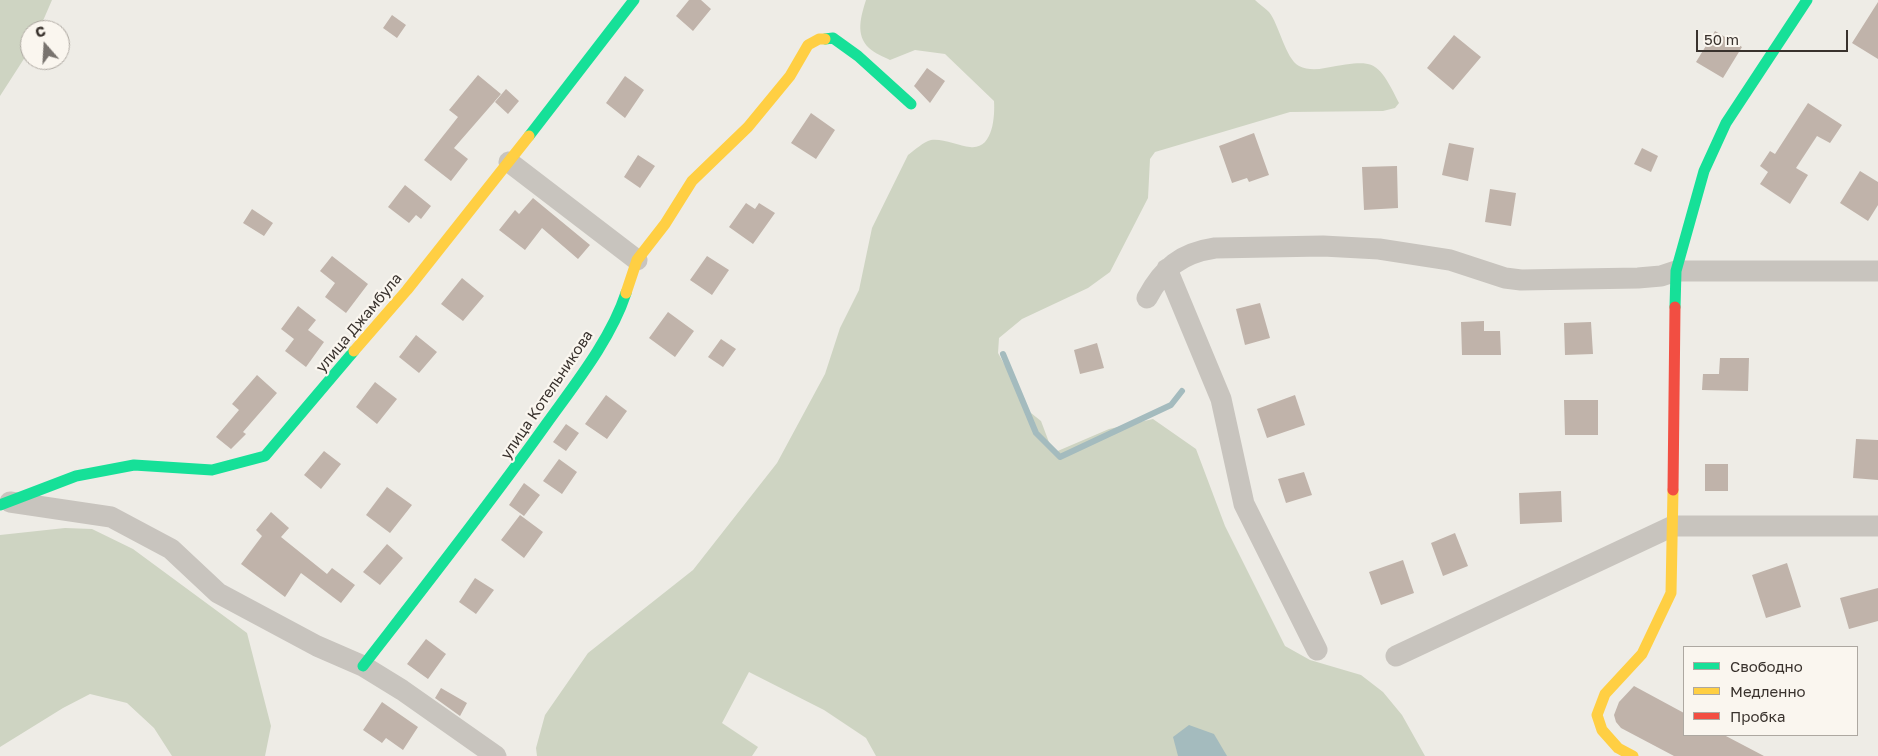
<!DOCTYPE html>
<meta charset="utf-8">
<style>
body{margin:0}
#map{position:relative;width:1878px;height:756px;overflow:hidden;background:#eeece6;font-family:"Golos Text",sans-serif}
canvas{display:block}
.legend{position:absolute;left:1683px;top:646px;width:175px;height:90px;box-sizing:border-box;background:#faf6ef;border:1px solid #ada8a1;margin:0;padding:6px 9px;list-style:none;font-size:15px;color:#39322d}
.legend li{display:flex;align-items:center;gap:10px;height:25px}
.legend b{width:25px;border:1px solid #ada8a1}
.north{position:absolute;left:20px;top:20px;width:50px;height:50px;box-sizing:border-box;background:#faf6ef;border:1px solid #ada8a1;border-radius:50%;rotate:341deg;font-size:14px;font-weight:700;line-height:20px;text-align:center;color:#39322d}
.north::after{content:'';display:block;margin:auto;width:18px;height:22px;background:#78736e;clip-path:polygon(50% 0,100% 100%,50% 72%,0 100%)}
.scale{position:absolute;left:1696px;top:30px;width:152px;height:22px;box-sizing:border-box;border:2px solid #39322d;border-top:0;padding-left:6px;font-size:15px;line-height:18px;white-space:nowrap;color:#39322d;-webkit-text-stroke:4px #faf6ef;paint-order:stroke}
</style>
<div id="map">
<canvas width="1878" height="756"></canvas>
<ul class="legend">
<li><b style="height:6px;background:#16e098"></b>Свободно</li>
<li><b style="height:6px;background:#ffcf43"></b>Медленно</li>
<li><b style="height:6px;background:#f24e42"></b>Пробка</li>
</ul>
<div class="north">С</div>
<div class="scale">50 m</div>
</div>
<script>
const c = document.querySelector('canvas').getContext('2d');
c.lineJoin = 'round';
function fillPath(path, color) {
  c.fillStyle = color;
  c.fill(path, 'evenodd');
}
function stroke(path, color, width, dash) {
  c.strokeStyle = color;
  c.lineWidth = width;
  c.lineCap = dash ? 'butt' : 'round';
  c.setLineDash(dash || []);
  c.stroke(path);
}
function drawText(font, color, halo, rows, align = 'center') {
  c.font = font + ' "Golos Text",sans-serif';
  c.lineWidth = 4.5;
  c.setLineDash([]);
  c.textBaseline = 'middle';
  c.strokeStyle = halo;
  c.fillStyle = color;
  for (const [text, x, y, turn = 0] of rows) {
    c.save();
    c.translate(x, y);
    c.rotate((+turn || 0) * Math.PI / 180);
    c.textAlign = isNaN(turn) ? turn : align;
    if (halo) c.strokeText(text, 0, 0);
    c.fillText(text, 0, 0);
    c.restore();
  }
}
fillPath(new Path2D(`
 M0,0h52l-13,30h-9l-1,21 -29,45z
 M866,0h389c4,4 10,8 14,12 10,12 16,46 30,54 8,4 17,4 26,2 49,-8 51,-11 74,35l-4,5 -12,3 -93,1 -135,40 -5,7 -2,39 -38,74 -22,16 -66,31 -23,19 -1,15 15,27 13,29 15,12 12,32 56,-24 44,-10 43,30 29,77 60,120 25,14 51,15 22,17 19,23 23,41h-549l-10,-18 -42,-28 -75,-38 -27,51 36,24 -6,9h-215l-1,-8 9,-33 43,-62 105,-83 84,-107 48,-89 15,-46 19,-38 13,-62 36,-73c7,-5 15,-13 23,-15 11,-2 28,6 39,7 23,3 25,-30 24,-46l-49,-47 -30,-4 -25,10c-6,-3 -16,-7 -21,-12 -14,-13 -8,-32 -3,-48z
 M65,528l27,1 41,20 114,84 24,93 -6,30h-93l-18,-28 -27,-25 -37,-9 -27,14 -63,39v-212z`), '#ced4c2');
fillPath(new Path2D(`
 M1189,725l25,9 13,22h-49l-5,-19z`), '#a4bbbe');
stroke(new Path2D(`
 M1003,354l33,79 24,24 111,-52 11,-14`), '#a4bbbe', 6);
fillPath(new Path2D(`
 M689,0h12l10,9 -18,22 -17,-15z
 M1878,2v57l-26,-16z
 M392,15l14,10 -9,13 -14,-10z
 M1715,31l27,16 -19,31 -27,-16z
 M1454,35l27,22 -28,33 -26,-22z
 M927,68l18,13 -15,22 -16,-17z
 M478,75l23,19 -47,54 14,11 -17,22 -27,-21 34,-43 -9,-7z
 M625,76l19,14 -19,28 -19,-15z
 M506,89l13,12 -11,13 -13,-12z
 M1808,103l34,22 -12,18 -13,-7 -21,32 12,7 -18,29 -30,-20 8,-12 -8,-6 10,-15 5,3z
 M811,113l24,17 -19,29 -25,-16z
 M1254,133l15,42 -20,7 -2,-4 -15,5 -13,-37z
 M1449,143l25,5 -6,33 -26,-6z
 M1642,148l16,8 -7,16 -17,-8z
 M638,155l17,11 -15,22 -16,-11z
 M1397,166l1,42 -34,2 -2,-43z
 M1860,171l18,11v23l-10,16 -28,-18z
 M405,185l26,21 -10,13 -5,-4 -7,8 -21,-16z
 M1490,189l26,4 -5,33 -26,-4z
 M533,198l57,47 -12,14 -36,-31 -17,22 -26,-20 16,-20 4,4z
 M746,203l9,6 4,-6 16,10 -22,31 -24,-17z
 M252,209l21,14 -9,13 -21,-13z
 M332,256l36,28 -22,29 -21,-16 10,-14 -15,-12z
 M707,256l22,14 -17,25 -22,-15z
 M462,278l22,18 -21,25 -22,-17z
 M1260,303l10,35 -25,7 -9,-36z
 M298,306l18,14 -8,10 16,12 -18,25 -21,-16 9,-12 -13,-10z
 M668,312l26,19 -19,26 -26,-19z
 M1484,321v10h16l1,24h-39l-1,-33z
 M1591,322l2,32 -28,1 -1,-32z
 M416,335l21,17 -18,21 -20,-16z
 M721,339l15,10 -13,18 -15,-10z
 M1097,343l7,25 -24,6 -6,-24z
 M1720,358h29l-1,33 -46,-1 1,-16h16z
 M257,375l20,18 -34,39 3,2 -15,15 -15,-12 23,-27 -7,-6z
 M375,382l22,17 -20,25 -21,-17z
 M606,395l21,16 -20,28 -22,-15z
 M1295,395l10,30 -38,13 -10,-29z
 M1564,400h34v35h-33z
 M566,424l13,9 -13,18 -13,-9z
 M1856,439l22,1v40l-25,-2z
 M324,451l17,13 -20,25 -17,-14z
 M559,459l18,13 -15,22 -19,-13z
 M1705,464h23v27h-23z
 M1304,472l8,23 -26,8 -8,-24z
 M524,483l16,12 -16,21 -15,-11z
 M387,487l25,18 -22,28 -24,-18z
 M1561,491l1,31 -42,2 -1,-31z
 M271,512l18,16 -8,9 46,37 5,-6 23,17 -14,18 -40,-30 -16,24 -44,-33 21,-28 -6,-6z
 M520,515l23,17 -19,26 -23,-18z
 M1455,533l13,33 -25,10 -12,-33z
 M387,544l16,14 -23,27 -17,-13z
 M1403,560l11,33 -33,12 -12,-33z
 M1787,563l14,44 -35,11 -14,-43z
 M475,578l19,12 -18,24 -17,-12z
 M1878,588v33l-29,8 -9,-31z
 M426,639l20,15 -18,25 -21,-15z
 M1634,686l50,27v22h40l40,21h-90l-53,-28 -5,-6 -2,-7 5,-13z
 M441,688l26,15 -7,13 -25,-18z
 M382,702l36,25 -15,23 -17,-12 -4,5 -19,-13z`), '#c0b3aa');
stroke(new Path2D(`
 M509,162l128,98
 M1167,269l54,130 23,105 73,146
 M1147,298c16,-30 34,-45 68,-50l108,-2 56,3 71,11 55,18 16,2 117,-2 23,-2 15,-5h202
 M10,502l101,15 60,32 47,44 99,53 46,20 39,24 94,66
 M1396,656l277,-130h205`), '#c8c4be', 21);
stroke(new Path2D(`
 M825,39l8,-1 25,18 53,48
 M529,136l105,-136
 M1675,307l1,-36 28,-100 22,-48 81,-123
 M0,505l76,-29 58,-11 78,5 53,-14 89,-105
 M363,666c62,-80 125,-160 184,-243 28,-39 64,-84 79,-130`), '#16e098', 11);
stroke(new Path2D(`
 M626,293l11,-33 28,-36 27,-43 56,-54 42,-51 18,-31 11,-6h6
 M354,351l53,-61 122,-154
 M1633,756l-15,-8 -16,-18 -5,-15 8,-21 37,-40 29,-61 2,-103`), '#ffcf43', 11);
stroke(new Path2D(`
 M1673,490l2,-183`), '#f24e42', 11);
drawText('15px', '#39322d', '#faf6ef', [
 ["улица Джамбула",359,323,-50],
 ["улица Котельникова",547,395,-56]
]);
</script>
